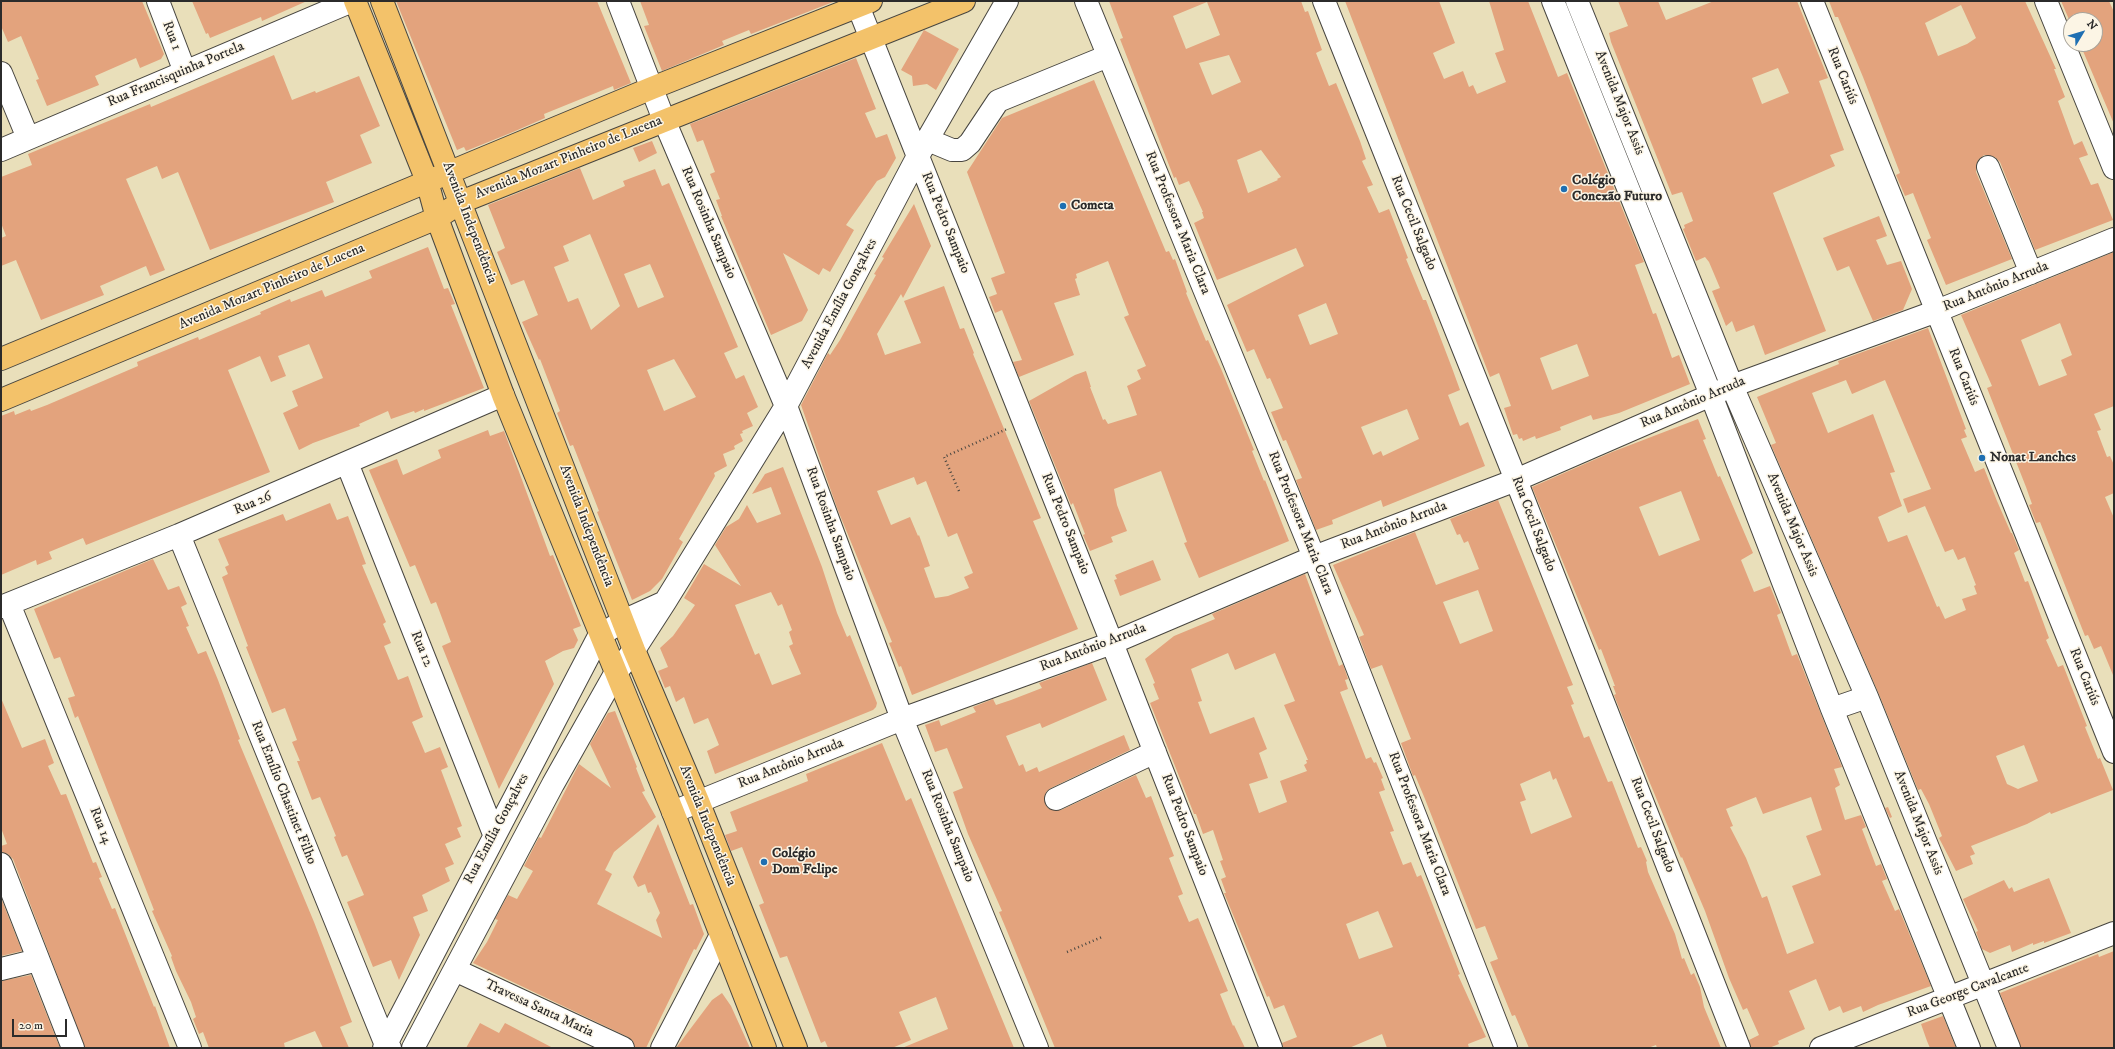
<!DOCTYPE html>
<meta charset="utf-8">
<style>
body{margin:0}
#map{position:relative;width:2115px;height:1049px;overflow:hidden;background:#e9dfba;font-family:"IM FELL DW Pica",serif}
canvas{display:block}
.frame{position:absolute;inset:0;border:2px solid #2b2b2b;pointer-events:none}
.north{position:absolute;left:2063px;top:12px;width:40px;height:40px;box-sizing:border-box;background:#fcf5e5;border:1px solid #a8a49b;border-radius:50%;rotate:52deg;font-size:11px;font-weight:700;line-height:16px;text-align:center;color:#2b2b2b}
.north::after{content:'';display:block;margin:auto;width:14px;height:18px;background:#1f6fb2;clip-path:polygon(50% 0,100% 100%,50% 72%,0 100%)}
.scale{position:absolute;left:12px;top:1019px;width:55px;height:18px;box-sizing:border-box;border:2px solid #2b2b2b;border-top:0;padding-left:5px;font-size:12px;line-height:14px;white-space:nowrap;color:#2b2b2b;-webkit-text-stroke:3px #fcf5e5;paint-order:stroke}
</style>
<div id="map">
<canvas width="2115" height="1049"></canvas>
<div class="frame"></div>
<div class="north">N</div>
<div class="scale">20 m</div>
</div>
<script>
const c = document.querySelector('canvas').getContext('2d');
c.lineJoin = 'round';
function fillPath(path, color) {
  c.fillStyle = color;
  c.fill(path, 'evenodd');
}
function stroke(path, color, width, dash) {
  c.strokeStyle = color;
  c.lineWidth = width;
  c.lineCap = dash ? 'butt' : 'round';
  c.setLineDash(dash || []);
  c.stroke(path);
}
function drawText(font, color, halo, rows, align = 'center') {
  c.font = font + ' "IM FELL DW Pica",serif';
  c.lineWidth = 3;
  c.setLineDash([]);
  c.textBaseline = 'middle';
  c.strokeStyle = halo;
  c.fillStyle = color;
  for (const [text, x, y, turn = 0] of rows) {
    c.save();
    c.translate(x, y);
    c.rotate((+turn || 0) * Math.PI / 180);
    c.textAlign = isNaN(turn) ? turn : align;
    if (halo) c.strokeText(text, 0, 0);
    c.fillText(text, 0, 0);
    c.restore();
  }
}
fillPath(new Path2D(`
 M1,1h141l22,53 -3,5 -21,9 -4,-10 -41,18 4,9 -52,21 -11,-26 3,-1 -18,-43 -13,6 -7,-16z
 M192,1h115l-45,20 -1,-4 -51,21 -2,-5 -2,1z
 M396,1h201l34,82 -17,7 -1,-4 -69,28 1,4 -32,14 -47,19 -2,-4 -7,3z
 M640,1h193v1l-82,32 -2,-4 -27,11 2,4 -62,26 -18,-45 5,-1z
 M1109,1h192l4,11 3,-1 14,39 -6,3 13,33 7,-3 24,58 6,18 -4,2 11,24 -6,2 12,26 10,-4 19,49 -2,1 17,41h3l26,68 8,22 -12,5 12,31 8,-4 17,44 -102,41 -2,-7 -49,20 1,4 -17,6 -20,-50 6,-2 -16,-38 -3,1 -12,-29 12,-4 -13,-30 -3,1 -13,-30 -7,3 -20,-47 77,-39 -8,-18 -79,32 -23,-57 10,-5 -2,-6h1l-14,-31 -10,4 -3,-8 -2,1 -54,-139 3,-1zM1207,2l13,33 -34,14 -13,-33zM1229,55l12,27 -29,13 -13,-32zM1261,150l20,27 -4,2 1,1 -30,13 -11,-33zM1326,303l12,31 -28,11 -12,-30zM1407,409l12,30 -36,17 -2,-5 -8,4 -12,-28z
 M1345,1h94l16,42 -22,10 11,26 19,-8 6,16 4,-2 4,9 29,-12 -11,-29 9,-3 -15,-49h39l30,76 9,-4 77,189 -9,3 18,49 3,-1 16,45 7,-3 11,29 -71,29 -26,7 -2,-5 -31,12 1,3 -25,9 -1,-3 -12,5 -1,-3 -3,1 -2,-5 -4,1 -9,-27 7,-2 -12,-33 -9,4zM1577,344l12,32 -37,14 -12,-32z
 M1618,1h40l8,19 48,-19h83l31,77 -9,3 25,69 -14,5 5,11 -62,27 53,138 -61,24 -11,-30 -18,7 -4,-11 -6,5 -14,-35 8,-3 -11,-26 -4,-5 -9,4 -13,-32 2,-1 -1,-3 9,-4 -11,-29 -10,3 -61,-153 -2,-9 19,-7zM1778,68l11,25 -27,11 -10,-26z
 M1829,1h196l31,68h-2l11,28 -7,4 16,44 8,-4 6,14 -9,3 12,27 7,-2 15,37 -78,30 -35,-88 -5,-5 -11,-2 -6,5 -2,6v6l36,87 -66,26 -19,-45 4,-2 -18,-45 -8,3 -9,-21 4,-2 -37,-96 -25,-60h-3zM1961,5l15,33 -9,6 -29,12 -13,-33z
 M2061,1h48l5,11v112l-34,-80h15v-24h-24v4z
 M924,30l35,19 -23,41 -9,-6 -14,2 -1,-10 -11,-6z
 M274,55l18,45 23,-9 1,2 43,-17 21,50 -20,9 12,28 -46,19 8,20 -124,48 -32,-78 -16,7 -5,-13 -31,13 39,91 -15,6 -4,-10 -46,20 4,9 -63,25 -25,-60 -15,6v-28l5,-2 -5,-13v-46l31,-12 -4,-11 122,-50 1,3z
 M856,58l20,51 -11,4 11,25 11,-4 9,24 -11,19 -8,4 -31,44 8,5 -24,42 -7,-4 -4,7 -36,-22 25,57 -6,11 -31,14 -50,-119h1l-6,-16 4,-1 -10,-25 5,-2 -12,-32 -6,2 -7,-18z
 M1094,80l72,172 3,-1 4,9 2,-1 12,33 -1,1 20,48 2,-1 14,31 32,79 -2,1 12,30 1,-1 24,61 -90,37 -15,-35 3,-1 -26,-71 -47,18 3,16 10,26 -16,6 2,5 -23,9 -7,-16 2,-1 -12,-31 -2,2 -42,-104 46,-26 11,-4 5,16h-1l13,33 2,-1 3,5 29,-9 -10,-29 14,-7 -4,-9 9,-4 -22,-49 5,-2 -21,-54 -32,13 1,4 -2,1 5,16 -26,8 20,52 -55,22 -6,-15 9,-2 -20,-50 -7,3 -6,-16 8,-3 -6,-16 14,-5 -38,-101 35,-54z
 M652,141l5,12 -18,9 -6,-14z
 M580,168l13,32 32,-14 -2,-5 32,-12 7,17 7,-3 69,164 -14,6 12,26 8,-4 14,32 -11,6 6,13 -11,5 1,2 -3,1 3,7 -9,5 1,3 -12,5 4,12 -13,7 1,3 -36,63 4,3 -21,37 -12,12 -18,9 -35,-88 2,-1 -26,-66 -3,1 -13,-33 3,-2 -20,-52 -1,1 -17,-38 16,-7 -14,-35 -13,5 -14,-33 8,-4 -17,-43zM590,234l30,72 -29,24 -13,-32 -10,4 -14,-35 15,-6 -6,-15zM650,264l14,33 -26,11 -14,-34zM674,359l22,38 -32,14 -17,-41z
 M914,204l17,42 -28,52 -2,-4 -24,40 8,21 36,-12 -17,-42 40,-15 16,43 4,-1 10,25 -1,1 68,164 -8,3 45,108 -166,66 -11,-29 -2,1 -10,-24 3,-1 -55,-134 -36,-103 27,-52 2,2 10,-15 36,-65 -2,-1 10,-16 -2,-1zM914,477l3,8 9,-4 22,56 9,-4 16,40 -9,4 5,11 -21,8 -13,2 -11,-30 6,-2 -11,-31 -1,1 -8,-19 -19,8 -14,-34z
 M1879,216l8,20 -11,4 11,25 14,-4 11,28 -9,21 -30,11 -24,-55 -12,5 -14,-33z
 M428,247l16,42 4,-1 7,16 -4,1 33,83 -60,23v-2l-9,4 -1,-2 -23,8 -3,-8 -29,13 1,2 -47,17 -14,7 -16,-37 15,-7 -6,-15 31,-13 -14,-34 -31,12 8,20 -15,6 -11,-26 -32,14 42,102 -184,73 -3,-7 -34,14 3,7 -15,6 -1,-5 -35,15v-159l13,-5 1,4 15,-6 1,2 16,-6 91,-39 -1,-4 61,-25 1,3 62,-26 -1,-2 30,-13 1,3 31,-12 3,7 47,-19 -3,-7z
 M2114,252v154l-20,8 7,16 -4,1 10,26 3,-1 4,9v28l-9,4 9,21 -1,157 -12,-29 -7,3 -6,-14 -3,1 -45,-114 -4,1 -7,-18 3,-1 -6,-17 -39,-99 5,-2 -31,-71zM2060,323l12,32 -11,5 6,15 -28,11 -18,-46z
 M1928,328l38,101 -2,1 3,7 -6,2 14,33 9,-4 13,33 14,32h1l7,17 -5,3 11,29 3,-1 21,57 -3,2 12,27 5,-2 24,61 -2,1 13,32 2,-1 13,32 -62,24 -1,-2 -23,12 -56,22 4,8 -5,2 3,8 -17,7 -17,-33 3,-2 -13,-32 -8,-15 -3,1 -40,-98 -107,-247 5,-2 -19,-46 77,-31 5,-2 -1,-3zM1846,380l6,14 33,-14 46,109 -28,10 5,14 17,-7 20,46 8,-3 5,11 7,-3 11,28 -2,1 3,8 -15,5 4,11 -21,9 -6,-13 -2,1 -30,-72 -19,7 -10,-25 24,-11 -12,-33 5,-1 -22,-58 -45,19 -16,-40zM2024,745l14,36 -20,8 -11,-5 -11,-28z
 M1698,419l8,20 -3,1 15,37 2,-1 33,77 -12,7 13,32 16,-6 11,27 -4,2 15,41 5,-2 45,113 -8,2 6,16 -5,3 10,32 16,-5 5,12 -4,2 14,37 5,-2 6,15 -5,2 13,30 4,-2 32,77 -53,19 -15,7 -2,-6 -18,7 -3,-7 -11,5 -13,-32 -27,12 16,38 -27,12 1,3 -10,4h-18l-2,-8 10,-5 -12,-27 -4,2 -14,-32 -24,-67 -23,-54 -1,1 -58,-140 -9,-23 2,-1 -3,-8h2l-14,-37 -2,1 -67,-163 80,-35zM1681,491l19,49 -41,16 -20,-49zM1756,797l7,17 48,-17 11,33 -16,6 15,39 -29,11 22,57 -27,11 -20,-58 -5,2 -16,-40 -16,-31 3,-1 -7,-17z
 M488,430l2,6 14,-5 46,125 3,-1 28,71 -8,3 5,11 -4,8 -11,3 -18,10 9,23 -55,105 -57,-143 9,-4 -15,-40 -5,2 -16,-39 -5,2 -41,-97 28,-11 6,16 38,-17 -3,-8z
 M783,467l39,100 15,46 10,24 3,-2 27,68 -1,4 -3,3 -158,64 -8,-23 12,-6 -11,-27 -14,6 -10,-27 -8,5 -6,-16 -5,2 -7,-17 10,-4 -8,-19 13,-12 22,-31 -11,-7 20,-34 37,22 -26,-41 11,-18 13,-8 8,-14 10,18 24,-9 -10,-27 -19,7 13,-20zM771,592l7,14 4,-2 10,26 -3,2 4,12 -4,2 12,28 -29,11 -13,-32 -4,2 -20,-50z
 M1498,500l75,185 -6,2 7,17 -3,1 13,33 5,-2 19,46 4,-1 26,67 3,-1 6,14 -1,1 2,10 27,62 7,25 2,-1 7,17 3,-2 6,14 4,20 17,41h-64l-1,-3 -8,3h-119l-14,-33 -3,1 -22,-54 8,-3 -13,-33 -9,3 -51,-130 -10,-24 -2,1 -12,-33 10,-4 -29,-74 -11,4 -12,-32 5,-2 -31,-70 82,-33 21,53 43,-16 -11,-28 -4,2 -4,-9 -3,1 -7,-16zM1478,590l15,41 -33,13 -17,-42zM1550,771l3,9 3,-2 16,39 -41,17 -11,-32 6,-2 -6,-16z
 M330,503l7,17 11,-4 18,48 -4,1 24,57 -3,2 8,19 -7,3 14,34 10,-4 15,41 -11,5 13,31 15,-6 8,20 -7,3 21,56 -5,2 4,9 -16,7 9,20 -9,4 5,13 -28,14 6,16 -15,6 7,18 -21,45 -8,-20 -18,7 -26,-65 17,-7 -17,-40 -5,2 -8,-20 2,-1 -16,-39 -8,3 -15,-39h3l-8,-19 5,-2 -12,-32 -13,5 -26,-66 2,-1 -26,-69 6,-3 -3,-7 4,-2 -11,-26 65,-25 3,7z
 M153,559l15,31 11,-4 8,18 -6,3 8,19 -3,1 12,27 8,-3 12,29 22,59 -2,1 76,182 38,100 -12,5 9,21h-26l-8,-17 -31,12 1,5h-76l-6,-16 -4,2 -6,-15 3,-2 -5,-15 -15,-31 -5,-14 1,-1 -20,-45 2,-1 -9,-23 -67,-171 -3,2 -7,-20 7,-2 -15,-39 -6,2 -20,-50z
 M1153,560l8,20 -41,16 -6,-16 3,-1 -2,-4z
 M1305,574l34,92 4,-2 5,15 -3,1 3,9 -8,3 26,67 5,-2 3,6 2,-1 7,16 -2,1 4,11 -6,2 15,39 -4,1 13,33 8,-3 6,15 4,-2 39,99 -2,1 28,62 -18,7 1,4h-82l-5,-14 -33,14h-66l-1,-5 15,-6 -13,-32 -10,4 -5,-13 -2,1 -43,-104h2l-5,-14 5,-2 -6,-16 3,-1 -10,-30 -10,4 -7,-20h-2l-44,-111 9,-4 -6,-15 2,-1 -10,-24 29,-23 41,-17 -3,-5zM1228,653l7,17 40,-17 20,48 -11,4 24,55h-2l1,3 -3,2 3,6 -27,10 7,21 -28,11 -10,-29 19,-6 -9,-25 8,-4 -13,-32 -44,17 -12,-32 4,-1 -11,-32zM1378,911l15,36 -34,12 -13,-35z
 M1092,663l15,37 -65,28 -2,-5 -34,13 13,30 4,-2 3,8 11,-5 2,5 85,-37 6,15 -79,38 -5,4 -1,12 4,5 12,1 75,-35 10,23 5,-2 23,60 -5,2 14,36 -5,2 11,26 9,-4 30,73 -8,3 13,32 1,-1 11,23h-190l-48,-117 -8,-19 3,-1 -34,-77 -15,-42 10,-4 -16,-40 -12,4 -10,-27 14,-5 2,6 35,-14 -3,-5 20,-8 3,6 15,-5 31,-12 -3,-5z
 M1,698l21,50 23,-9 9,24 -6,3 13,29 5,-1 27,69 3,-1 6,15 -3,1 13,31 3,-1 39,99 1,-1 15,42h-85l-72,-189 -5,-5 -7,-2v-6l6,-2 -6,-16z
 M615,711l22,56 -1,1 9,23 -3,1 14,25 -42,35 -9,18 7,4 -15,30 65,34 -6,-18 4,-7 -9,-21 -3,1 -3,-9 -7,3 -5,-10 25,-53 32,81 3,-1 11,30 -8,16 -2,-1 -48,99h-11l-2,-7 -5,-4 -155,-74 14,-21 11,-22 -3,-1 13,-24 9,4 16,-28 -9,-5 15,-29 2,1 38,-74 32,24 -21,-44 18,-31z
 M882,743l24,58 5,-3 103,250h-112l46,-19 -12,-32 -37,15 12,28 -19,8h-64l-3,-7 -4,2 -34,-87 -7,2 -21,-53 5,-2 -22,-56 -11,4 -6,-16 12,-4 -7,-19 78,-31 -2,-7z
 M1888,807l4,10 -2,1 -5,-10z
 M2049,878l22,55 -27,10v-2l-11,4v-2l-21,9 -2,-7 -20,8 -8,-4 -6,-17 2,-1 -15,-32 41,-19 5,9 3,-2 2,5z
 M1,898l21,53 -21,5z
 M2114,951v97h-93l-21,-55 98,-39 1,3z
 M31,975l29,73h-59v-67z
 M722,993l9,13 19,42h-74l36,-48z
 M1943,1016l13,32h-26l-3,-7 -6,-17z
 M480,1023l19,10 6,-10 48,25h-87z`), '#e3a37d');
const minor = new Path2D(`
 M158,1l27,71
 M618,1l46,119 122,286 116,313 135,329
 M856,1l256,642 159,405
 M1086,1l228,556 192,491
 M1324,1l192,479 223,568
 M1553,1l158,394 121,314 137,339
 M1577,1l155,385 135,311 142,351
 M1812,1l302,751
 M2046,1l68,167
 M1,73l27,65
 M928,140l24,10h10l8,-7 28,-42 110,-45
 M1,150l351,-149
 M1988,167l43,106
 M347,463l147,371
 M179,535l207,510 4,3
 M9,604l181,444
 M1,607l178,-72 324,-140
 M1832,709l35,-12
 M1056,799l99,-47
 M673,812l229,-93 210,-76 202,-86 202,-77 216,-94 205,-75 177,-72
 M1,864l72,184
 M1,969l37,-9
 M455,970l168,78
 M384,1048l215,-412 24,-15 42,-19
 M413,1048l140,-264 62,-110 19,-24 31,-48 121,-196 132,-250 89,-155
 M662,1048l59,-113
 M1821,1048l293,-115`);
const major = new Path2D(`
 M355,1l72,180 10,37 66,177 170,417 92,236
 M382,1l252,649 64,151 98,247
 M1,359l651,-271 219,-87
 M1,400l436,-182 24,-16 503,-201`);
stroke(minor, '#484640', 24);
stroke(major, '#484640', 24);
stroke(new Path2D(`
 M959,491l-15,-34 63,-28
 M1067,952l35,-15`), '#484640', 2.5, [1, 3]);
stroke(minor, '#fff', 22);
stroke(major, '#f3c26a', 22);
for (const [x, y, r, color] of [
 [1564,189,4,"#1f6fb2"],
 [1063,206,4,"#1f6fb2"],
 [1982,458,4,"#1f6fb2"],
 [764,862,4,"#1f6fb2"]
]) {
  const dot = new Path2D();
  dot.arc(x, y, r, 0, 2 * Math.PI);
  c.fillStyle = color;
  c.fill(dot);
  stroke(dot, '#fcf5e5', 1.5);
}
drawText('14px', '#2b2b2b', '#fcf5e5', [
 ["Rua 1",171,36,69],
 ["Rua Francisquinha Portela",176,75,-23],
 ["Rua Cariús",1842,76,68],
 ["Avenida Major Assis",1619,103,68],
 ["Avenida Mozart Pinheiro de Lucena",569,158,-22],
 ["Avenida Independência",469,223,69],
 ["Rua Rosinha Sampaio",708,223,67],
 ["Rua Pedro Sampaio",945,223,68],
 ["Rua Professora Maria Clara",1177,223,68],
 ["Rua Cecil Salgado",1413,223,68],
 ["Avenida Mozart Pinheiro de Lucena",272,287,-23],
 ["Rua Antônio Arruda",1996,287,-22],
 ["Avenida Emília Gonçalves",840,304,-62],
 ["Rua Cariús",1963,377,68],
 ["Rua Antônio Arruda",1693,403,-23],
 ["Rua 26",253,504,-23],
 ["Rua Professora Maria Clara",1300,523,68],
 ["Rua Rosinha Sampaio",830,524,70],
 ["Rua Pedro Sampaio",1065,524,68],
 ["Rua Cecil Salgado",1533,524,69],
 ["Avenida Major Assis",1792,525,67],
 ["Avenida Independência",586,526,69],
 ["Rua Antônio Arruda",1394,526,-21],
 ["Rua Antônio Arruda",1093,648,-21],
 ["Rua 12",421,649,68],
 ["Rua Cariús",2084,677,68],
 ["Rua Antônio Arruda",791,764,-22],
 ["Rua Emílio Chastinet Filho",283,793,68],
 ["Avenida Major Assis",1918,823,68],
 ["Rua Professora Maria Clara",1419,824,69],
 ["Rua Pedro Sampaio",1184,825,69],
 ["Rua Cecil Salgado",1652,825,69],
 ["Rua 14",100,826,68],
 ["Avenida Independência",707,826,68],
 ["Rua Rosinha Sampaio",947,826,68],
 ["Rua Emília Gonçalves",497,829,-62],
 ["Rua George Cavalcante",1968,991,-21],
 ["Travessa Santa Maria",539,1009,25]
]);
drawText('bold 14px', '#2b2b2b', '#fcf5e5', [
 ["Colégio",1572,181],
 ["Conexão Futuro",1572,197],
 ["Cometa",1071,206],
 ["Nonat Lanches",1990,458],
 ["Colégio",772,854],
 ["Dom Felipe",772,870]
], 'left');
</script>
